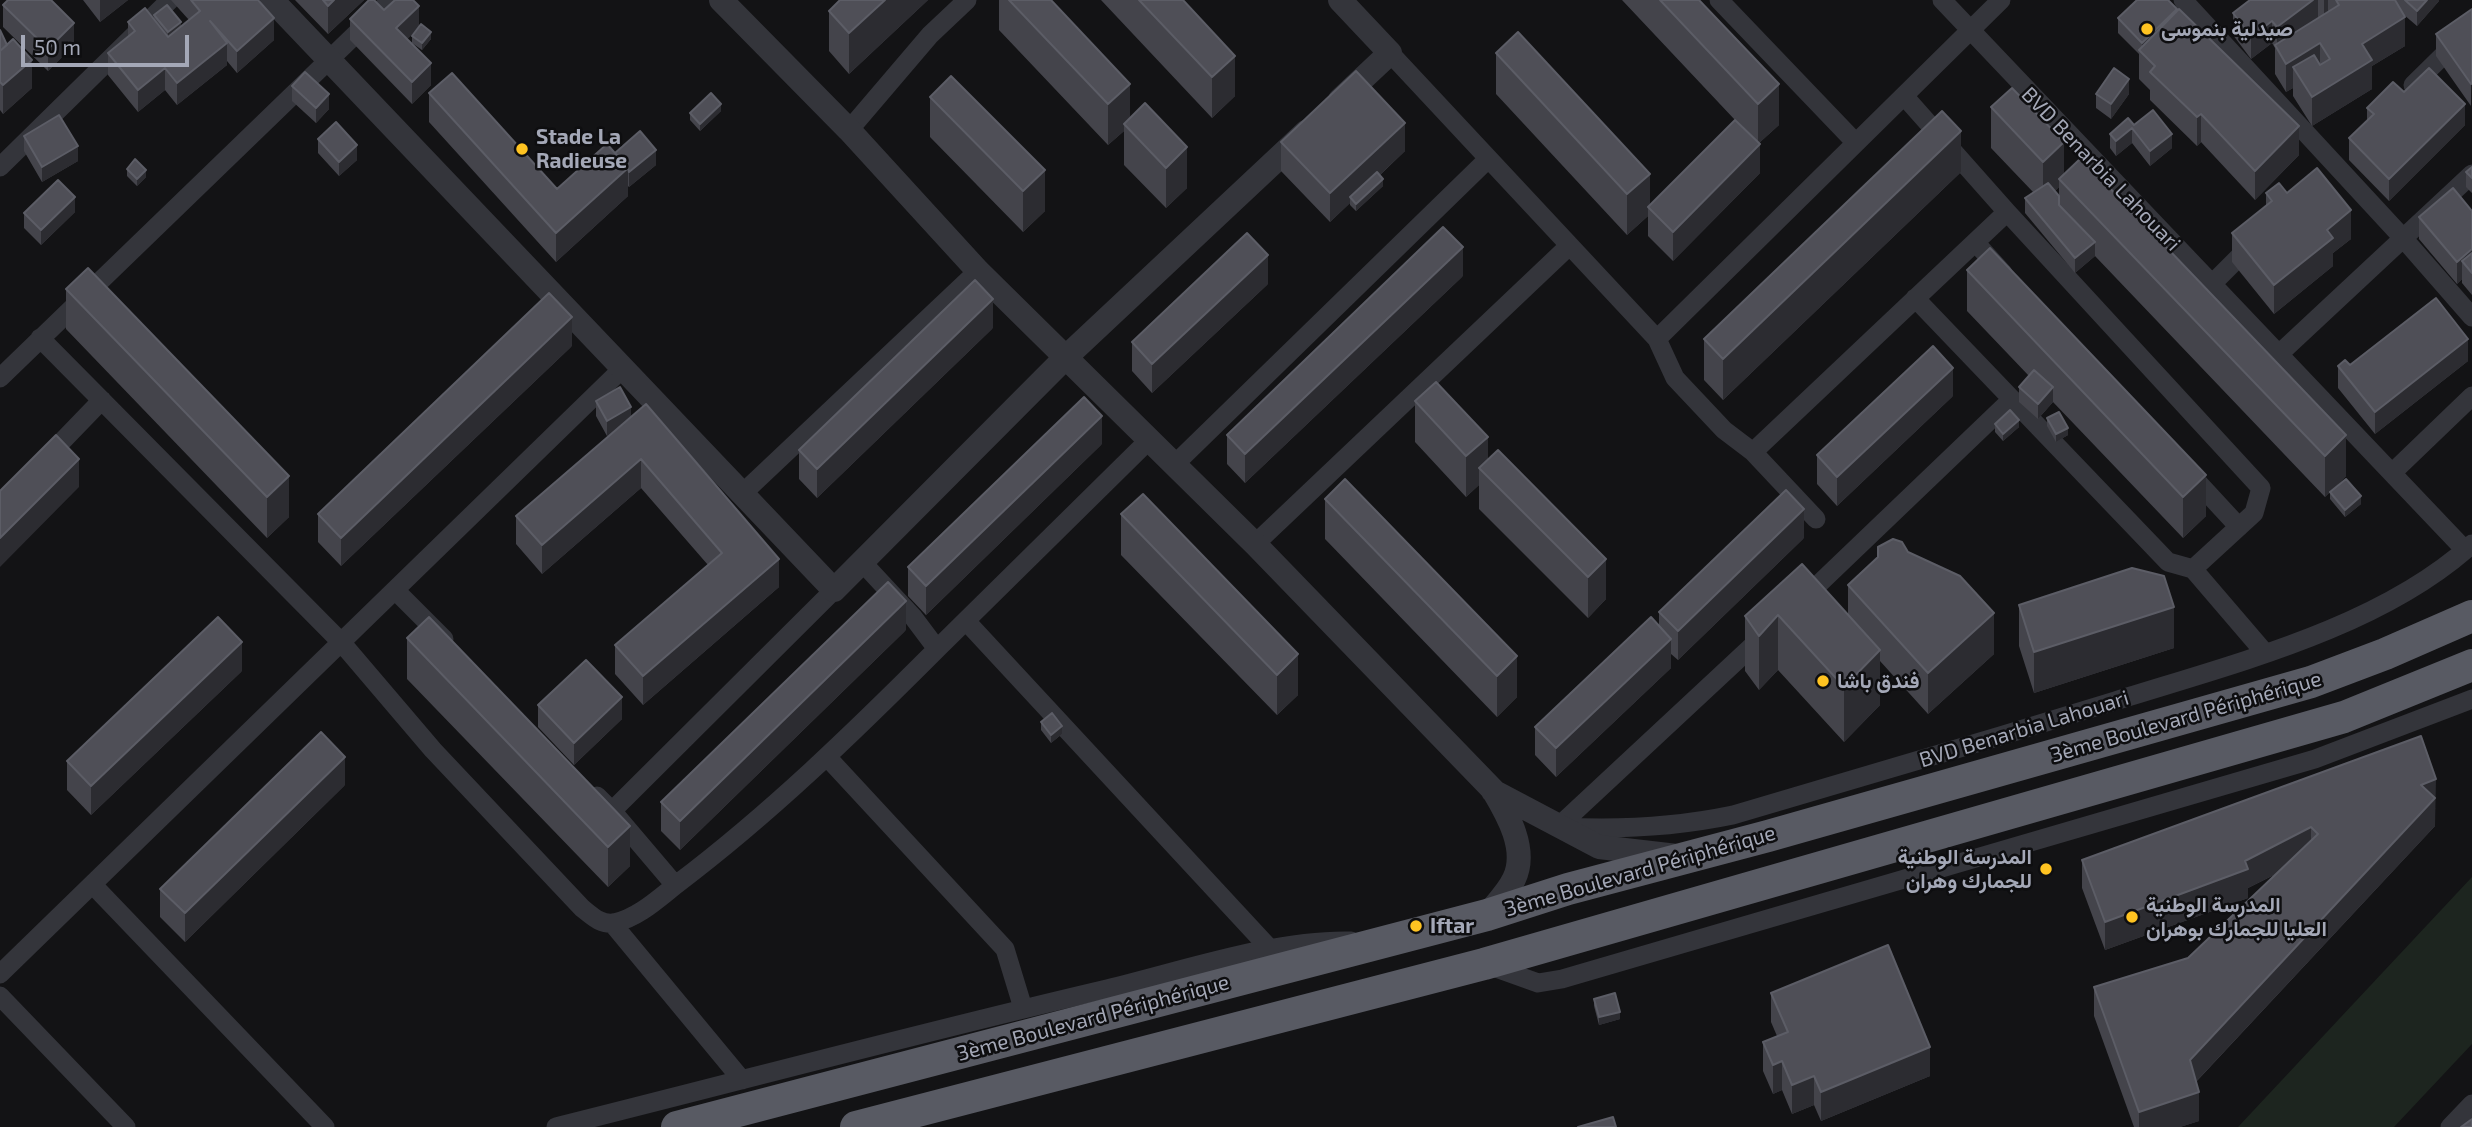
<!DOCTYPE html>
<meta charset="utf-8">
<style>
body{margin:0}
#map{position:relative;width:2472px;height:1127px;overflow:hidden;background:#131315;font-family:"Exo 2",sans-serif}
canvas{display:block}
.scale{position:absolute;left:21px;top:35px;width:168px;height:32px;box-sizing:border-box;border:4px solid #a4a8b7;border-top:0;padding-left:9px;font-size:21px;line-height:24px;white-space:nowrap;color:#a4a8b7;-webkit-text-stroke:5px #0e0e10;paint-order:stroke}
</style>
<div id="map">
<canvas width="2472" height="1127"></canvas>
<div class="scale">50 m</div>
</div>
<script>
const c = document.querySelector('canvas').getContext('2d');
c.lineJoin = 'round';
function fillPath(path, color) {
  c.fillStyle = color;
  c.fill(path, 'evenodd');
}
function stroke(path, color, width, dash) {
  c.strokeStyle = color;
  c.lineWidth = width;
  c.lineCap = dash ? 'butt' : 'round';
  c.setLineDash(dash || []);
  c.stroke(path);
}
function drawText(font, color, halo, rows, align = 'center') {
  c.font = font + ' "Exo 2",Vazirmatn,sans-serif';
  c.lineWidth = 5;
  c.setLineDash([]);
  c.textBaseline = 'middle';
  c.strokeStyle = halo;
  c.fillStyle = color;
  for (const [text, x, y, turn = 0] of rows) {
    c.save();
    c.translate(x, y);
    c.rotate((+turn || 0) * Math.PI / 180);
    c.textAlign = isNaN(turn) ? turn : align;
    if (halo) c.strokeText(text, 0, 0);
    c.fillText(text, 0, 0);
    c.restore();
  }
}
fillPath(new Path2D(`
 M2472,877v167l-78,83h-156z`), '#1d251f');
stroke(new Path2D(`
 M1719,0l137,143
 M1942,0l523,550
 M2183,0l220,238 69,79
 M1390,53l267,286 18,39 49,52 29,22 63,67
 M2413,85l59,-58
 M1905,97l102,115 254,276 -7,25 -61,56 72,84
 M849,130l81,-95 37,-35
 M0,167l170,-167
 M1975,242l28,31
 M2211,285l41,-41
 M1915,298l253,264 25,7
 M40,338l301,304 92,108 149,158c10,8 19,17 32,15 24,-5 45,-25 63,-39 94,-71 178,-153 260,-235
 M1657,339l344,-339
 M2278,355l194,-181
 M0,378l391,-378
 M1753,452l254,-240
 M45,459l57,-59
 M1174,465l314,-306
 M2392,473l80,-77
 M2190,474l49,53
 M743,493l235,-222
 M1255,544l314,-298
 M862,562l51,55 24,32 212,-209
 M395,590l49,49
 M1800,602l212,-203
 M966,621l305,329
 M828,758l177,191 18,59
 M597,796l15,15 222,-221
 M613,812l62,73
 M1558,827l204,-190
 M1563,827c59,3 112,0 170,-12 128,-37 255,-75 382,-114 117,-37 265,-73 357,-157
 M93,885l232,242
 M612,923l130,157
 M1485,964l53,19 24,-4 753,-220 157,-60
 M0,974l623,-606
 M0,996l126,131
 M556,1127c184,-46 367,-95 551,-138 75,-18 168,-50 244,-48
 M2450,1127l22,-23`), '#34353b', 19);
stroke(new Path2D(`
 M272,0l562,590 231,-232 241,-226
 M721,0l128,130 129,141 277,273 238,246c15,25 35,60 21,89 -6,13 -18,25 -27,36
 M1340,0l50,53 -50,47
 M1493,791l106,56 78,9`), '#34353b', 24);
stroke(new Path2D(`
 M677,1127l810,-212 81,-26 200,-53 543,-154 74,-28 87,-38
 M856,1127l628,-163 860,-247 128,-52`), '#585a63', 32);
fillPath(new Path2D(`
 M83,0h45l-28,22z
 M171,0h87l16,40 -37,33 -10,-12v4l-50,40 -12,-15 -27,22 -30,-37v-22l20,-16v-15l26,-2v-5l27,11 8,-6z
 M295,0h69l-36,34z
 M840,0h88l-79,74 -20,-23v-40z
 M999,0h52l79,118 57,70 -21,20 -42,-43v-34l-16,14 -109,-115z
 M1101,0h82l52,96 -23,22z
 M1622,0h77l80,125 -20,18 1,30 -87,88 -25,-25v-20l-21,19 -131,-141v-41l154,153 85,-86z
 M2250,0h189v1l-22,25 -14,-12 2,32 -33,20v23l-60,37 -19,-30v-8l-7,4 -11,-18v-26l-3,-5 -21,16 -18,-24v-22z
 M3,5l71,40 -26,26 -45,-44z
 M2472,9l-1,97 -35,-50v-22z
 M384,10l35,17 12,12 -9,11 -10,-7v-7l3,-4 -8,7 24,46 -19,19 -62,-64v-21z
 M2177,11l122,144 -44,45 -54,-58 -4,4 -47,-46v-10l-11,-11v-25l-21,-21v-15z
 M0,30l7,15 25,43 -29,26 -3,-4z
 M292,86l37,23 -13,14 -24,-22z
 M2404,92l61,33 -76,76 -40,-41v-22l18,-17v-13z
 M429,93l128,96 58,-36 41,12 -27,22 -1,-1v10l-72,66 -127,-140z
 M2096,94h33l-18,25 -15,-11z
 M930,97l115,114 -22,21 -93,-95z
 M1991,107l73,68 282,301 -21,21 -230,-241 -20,17 -50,-60v-15l8,-6 -42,-44zM2059,187v9l-4,-5z
 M721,111l-21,20 -10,-11v-7z
 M2134,125l38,23 -22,18 -18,-23 -16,13 -6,-8v-14z
 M24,136l54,25 -36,21 -18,-31z
 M318,139l39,21 -18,16 -21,-23z
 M1281,142l124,9 -25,24 3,11 -27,25 -6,-6v-2l-20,19 -49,-51z
 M2472,167v26l-6,-6v-15z
 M127,169l19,8 -9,9 -10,-10z
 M1961,172l-238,228 -19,-20v-41z
 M2266,193h21l64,46 -18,14v13l-59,48 -42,-52v-29l34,-27z
 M2472,211v84l-10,-12v-4l-5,5 -38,-45v-22z
 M75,212l-34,33 -17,-17v-15z
 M1967,270l239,246 -23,22 -130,-136 -15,17 -19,-17v-15l10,-11 -62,-65z
 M1463,276l-218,207 -18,-19v-29z
 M1268,284l-116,109 -20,-22v-29z
 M66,289l223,228 -22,21 -201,-209z
 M993,328l-176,170 -18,-19v-29z
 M572,346l-231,220 -23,-24v-28z
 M2468,361l-93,73 -37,-46v-22z
 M1953,396l-116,110 -20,-22v-29z
 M596,401l35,16 148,170 -136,118 -28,-31v-29l93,-80 -67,-77 -99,86 -26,-30v-28l98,-84 -7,4 -11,-20z
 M1415,401l73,59 10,-10 108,149 -18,19 -109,-109v-24l-13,12 -51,-55z
 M2047,418l21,17 -12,7 -9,-16z
 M1995,424l24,3 -16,14 -8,-9z
 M1102,444l-176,171 -18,-19v-29z
 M2330,492l31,12 -16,13 -15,-18z
 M1325,499l192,198 -20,20 -172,-178z
 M1121,514l177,181 -21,20 -156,-160z
 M1804,538l-126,122 -7,-6v14l-115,109 -21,-22v-28l124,-101v-14z
 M1908,552l86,102 -66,60 -48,-53v44l-36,37 -66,-72 -19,20 -14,-19v-55l103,-1v-30z
 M2019,605l155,43 -140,45 -15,-47z
 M906,630l-226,220 -19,-19v-29z
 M407,638l223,228 -22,21 -201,-208z
 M242,671l-151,144 -24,-25v-29z
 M538,705l84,14 -48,46 -36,-38z
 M1041,722l21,12 -11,9 -10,-13z
 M345,785l-160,157 -25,-25v-28z
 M2435,808v18l-239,256 3,39 -19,6h-46l-40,-111v-29l94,-29 88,-84 -28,14v10l-143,52 -23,-62v-28l354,-52z
 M1771,993l159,83 -109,45 -7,-16 -22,9 -10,-24 -9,4 -10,-23v-29l14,-6 -6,-14z
 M1594,999l26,20 -21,6 -5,-19z`), '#44444b');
fillPath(new Path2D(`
 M100,0h28l-28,22z
 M334,0h30l-36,34v-28z
 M885,0h43l-79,74v-41z
 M2313,0h5v18l-41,31v-22z
 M2324,0h4v15l-4,4z
 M2427,0h12v1l-22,25v-15z
 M419,6v22l-23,22v-22z
 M2177,9v15l-35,29v-10z
 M2405,17v29l-33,20v23l-60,37v-29l50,-53z
 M274,18v22l-37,33v-22z
 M2272,21v22l-21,16v-22z
 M181,22v7l-13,11v-8z
 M74,23v22l-26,26v-22z
 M431,32v7l-9,11v-7z
 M227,43v22l-50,40v-22z
 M2320,43v29l-27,-5v21l-7,4v-28z
 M1235,56v40l-23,22v-41z
 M32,60v28l-29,26v-29z
 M431,63v22l-19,19v-22z
 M165,68v22l-27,22v-22z
 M2129,79v15l-18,25v-15z
 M1130,84v41l-6,-1v7l-16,14v-41z
 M1779,84v41l-21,19v-40z
 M329,94v15l-13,14v-15z
 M721,104v7l-21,20v-7z
 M2465,104v21l-76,76v-22z
 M2201,114v28l-4,4v-29z
 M1405,123v28l-52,49 -3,-3v6l-20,19v-29z
 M2299,126v29l-44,45v-29z
 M2132,128v15l-16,13v-15z
 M1961,131v41l-238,228v-41z
 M2172,134v14l-22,18v-15z
 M2064,142v41l-5,-4v8l-16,16v-41z
 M1760,144v29l-87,88v-29z
 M357,145v15l-18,16v-14z
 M78,146v15l-36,21v-15z
 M1187,147v41l-21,20v-40z
 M656,150v15l-27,22v-15z
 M628,168v28l-72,66v-29z
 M146,170v7l-9,9v-7z
 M1045,170v41l-22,21v-41z
 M1650,174v35l-2,-2v9l-21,19v-41z
 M1383,179v7l-27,25v-7z
 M75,197v15l-34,33v-15z
 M2351,210v29l-18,14v13l-59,48v-29l53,-55z
 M2095,242v14l-20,17v-15z
 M1463,247v29l-218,207v-29z
 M2472,249v22l-10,-10v18l-5,5v-22z
 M1268,255v29l-116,109v-29z
 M993,299v29l-176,170v-29z
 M572,317v29l-231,220v-28z
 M2468,339v22l-93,73v-22z
 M1953,368v28l-116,110v-29z
 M2053,387v15l-15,17v-15z
 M631,407v15l-24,14v-15z
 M1102,416v28l-176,171v-29z
 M2019,420v7l-16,14v-7z
 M2068,428v7l-12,7v-8z
 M2346,435v41l-21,21v-41z
 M1488,437v40l-9,-9v17l-13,12v-41z
 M79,459v28l-79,80v-29z
 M641,459v29l-99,86v-29z
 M2206,475v41l-23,22v-41z
 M289,476v41l-22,21v-41z
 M2361,496v8l-16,13v-7z
 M1804,509v29l-126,122v-29z
 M779,559v28l-136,118v-29z
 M1606,559v40l-18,19v-41z
 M906,601v29l-226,220v-29z
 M2174,607v41l-140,45v-41z
 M1994,613v41l-66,60v-41z
 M1778,615v55l-19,20v-54z
 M1671,639v29l-115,109v-29z
 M242,642v29l-151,144v-29z
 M1880,650v55l-36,37v-55z
 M1298,654v41l-21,20v-40z
 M1517,656v41l-20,20v-41z
 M622,697v22l-48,46v-22z
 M1062,726v8l-11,9v-8z
 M345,757v28l-160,157v-29z
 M2436,779l-1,47 -245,262v-28l231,-275z
 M630,826v40l-22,21v-40z
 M2311,827v29l-63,32v10l-143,52v-28l140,-61z
 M1620,1012v7l-21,6v-8z
 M1930,1047v29l-109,45v-29z
 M1782,1061v29l-9,4v-29z
 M1814,1076v29l-22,9v-29z
 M2199,1092v29l-19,6h-41v-15z`), '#2c2c31');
const building = new Path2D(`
 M8,0h43l23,23 -26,26 -45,-44z
 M191,0h67l16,18 -37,33 -27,-30 17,22 -50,40 -12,-15 -27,22 -30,-37 27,-22 -7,-9 17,-14 23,29 32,-26z
 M323,0h11l-6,6z
 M369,0h5l10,10 11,-10h18l6,6 -23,22 35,35 -19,19 -62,-63z
 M840,0h45l-36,33 -20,-22z
 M1009,0h42l79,84 -22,20z
 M1139,0h44l52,56 -23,21z
 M1660,0h39l80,84 -21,20z
 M2137,0h31l9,9 -35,34 -24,-25z
 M2250,0h63l-36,27 -5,-6 -21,16 -18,-24z
 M2336,0h59l10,17 -43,27 10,16 -60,37 -19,-30 21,-12 6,10 10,-6 -10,-16 -34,21 -11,-19 64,-40z
 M2405,0h22l-10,11z
 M167,5l14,17 -13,10 -14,-17z
 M2179,9l120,117 -44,45 -54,-57 -4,3 -47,-45 5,-6 -16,-16z
 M2472,9v74l-1,1 -35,-50z
 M421,24l10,8 -9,11 -10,-7z
 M0,30l7,15 -7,6z
 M1518,32l132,142 -23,20 -131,-141z
 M13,39l19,21 -29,25 -3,-3v-31z
 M2114,68l15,11 -18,25 -15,-10z
 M2429,68l36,36 -76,75 -40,-41 25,-24 -7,-6 26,-26 11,10z
 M1356,71l49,52 -75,70 -49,-51z
 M305,72l24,22 -13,14 -24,-22z
 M452,73l105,116 50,-45 21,24 -72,65 -127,-140z
 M951,76l94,94 -22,21 -93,-94z
 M2012,88l52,54 -21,20 -52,-55z
 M711,93l10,11 -21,20 -10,-11z
 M1145,103l42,44 -21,21 -42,-44z
 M2153,110l19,24 -22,17 -18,-23 -16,13 -6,-7 18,-16 6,7z
 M1942,111l19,20 -238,228 -19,-20z
 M59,115l19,31 -36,21 -18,-31z
 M1735,120l25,24 -87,88 -25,-25z
 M336,122l21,23 -18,17 -21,-23z
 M640,131l16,19 -27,22 -1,-4 -13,-15z
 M2081,158l265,277 -21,21 -266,-277z
 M135,159l11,11 -9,9 -10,-10z
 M2472,167v11l-6,-6z
 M2317,168l34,42 -24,20 6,8 -59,47 -42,-52 40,-32 -6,-8 13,-10 8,10z
 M1377,172l6,7 -27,25 -6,-7z
 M58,180l17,17 -34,33 -17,-17z
 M2048,183l11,13v9l36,37 -20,16 -50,-60z
 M2453,188l19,23v38l-15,13 -38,-45z
 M1443,227l20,20 -218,207 -18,-19z
 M1247,233l21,22 -116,109 -20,-22z
 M1990,248l216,227 -23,22 -216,-227z
 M2472,253v20l-10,-12z
 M88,268l201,208 -22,21 -201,-208z
 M975,280l18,19 -176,170 -18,-19z
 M549,293l23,24 -231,221 -23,-24z
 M2436,298l32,41 -93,73 -37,-46 7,-6 5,5z
 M1933,346l20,22 -116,109 -20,-22z
 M2034,370l19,17 -15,17 -19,-17z
 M1436,382l52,55 -22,19 -51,-55z
 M620,387l11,20 -24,14 -11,-20z
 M1084,397l18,19 -176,170 -18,-19z
 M646,404l133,155 -136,117 -28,-31 107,-92 -81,-94 -99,86 -26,-29z
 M2010,410l9,10 -16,14 -8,-10z
 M2059,412l9,16 -12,6 -9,-16z
 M56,435l23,24 -79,79v-47z
 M1498,450l108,109 -18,18 -109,-109z
 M1345,479l172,177 -20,20 -172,-177z
 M2346,479l15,17 -16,14 -15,-18z
 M1786,490l18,19 -126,122 -19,-19z
 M1143,494l155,160 -21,21 -156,-161z
 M1893,539l9,3 6,10 52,24 34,37 -66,60 -80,-88 30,-28v-10z
 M1802,564l78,86 -36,37 -66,-72 -19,21 -14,-20z
 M2132,568l32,8 10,31 -140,45 -15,-47z
 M888,582l18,19 -226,220 -19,-19z
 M218,617l24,25 -151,144 -24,-25z
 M429,617l201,209 -22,21 -201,-209z
 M1651,617l20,22 -115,109 -21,-21z
 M586,660l36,37 -48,46 -36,-38z
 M1052,713l10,13 -11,9 -10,-13z
 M321,732l24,25 -160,156 -25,-24z
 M2421,736l15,43 -15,6 14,13 -245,262 9,32 -60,20 -45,-125 94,-29 130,-124 -7,-7 -66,34 3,8 -143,53 -23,-62z
 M1888,945l42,102 -109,45 -7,-16 -22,9 -10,-24 -9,4 -10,-23 25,-10 -17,-39z
 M1615,993l5,19 -21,5 -5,-18z
 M1613,1117l3,10h-38z
 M2472,1119v8h-11z`);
fillPath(building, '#4f4f57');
stroke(building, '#5c5d66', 2);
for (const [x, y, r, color] of [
 [2147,29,7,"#ffc321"],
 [522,149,7,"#ffc321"],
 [1823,681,7,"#ffc321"],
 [2046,869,7,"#ffc321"],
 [2132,917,7,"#ffc321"],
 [1416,926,7,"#ffc321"]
]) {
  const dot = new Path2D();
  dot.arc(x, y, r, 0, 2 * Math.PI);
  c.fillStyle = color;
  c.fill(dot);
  stroke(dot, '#0e0e10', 2.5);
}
drawText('bold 21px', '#a4a8b7', '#0e0e10', [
 ["صيدلية بنموسى",2161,29],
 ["Stade La",536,137],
 ["Radieuse",536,161],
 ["فندق باشا",1837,681],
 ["المدرسة الوطنية",2032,857,"right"],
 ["للجمارك وهران",2032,881,"right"],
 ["المدرسة الوطنية",2146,905],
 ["العليا للجمارك بوهران",2146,929],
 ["Iftar",1430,926]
], 'left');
drawText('21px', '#a4a8b7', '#0e0e10', [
 ["BVD Benarbia Lahouari",2101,169,46],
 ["3ème Boulevard Périphérique",2186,717,-16],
 ["BVD Benarbia Lahouari",2024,729,-17],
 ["3ème Boulevard Périphérique",1640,871,-16],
 ["3ème Boulevard Périphérique",1093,1018,-15]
]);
</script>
